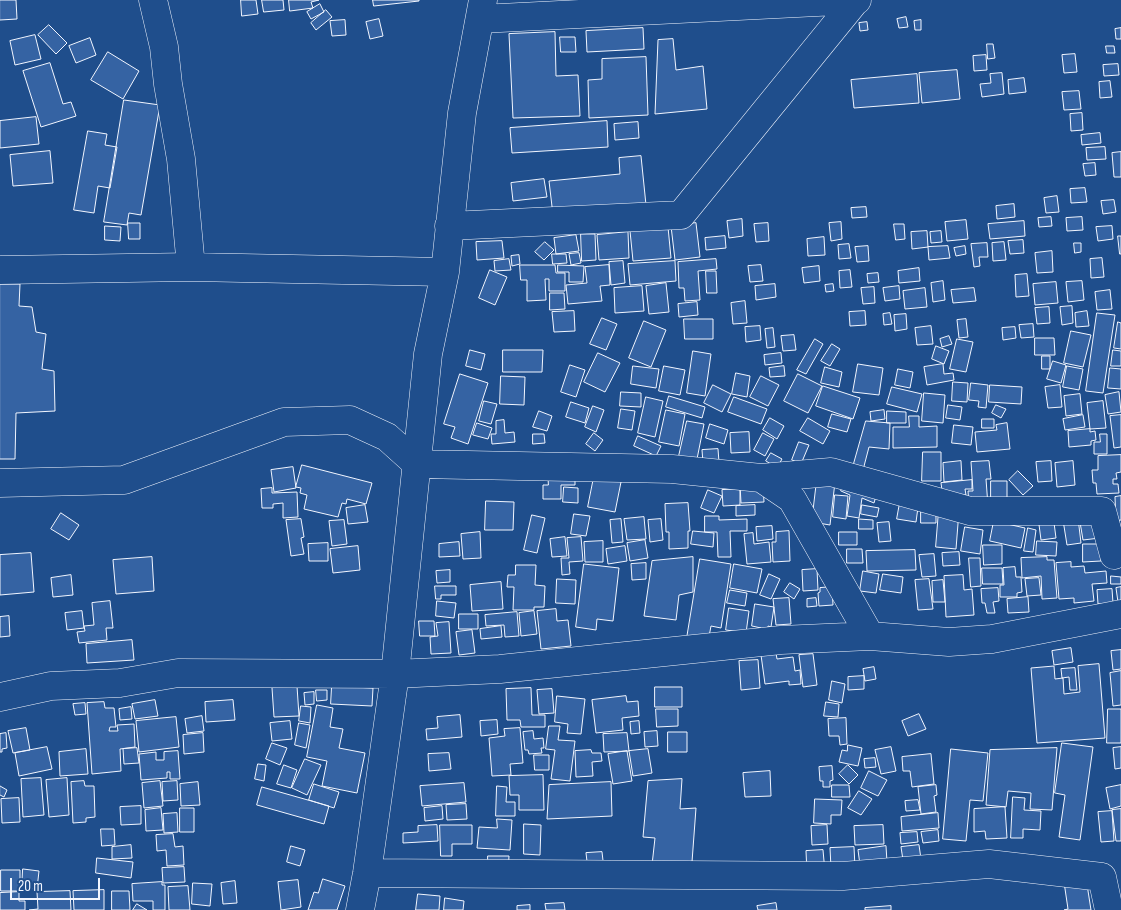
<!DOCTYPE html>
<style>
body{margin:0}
#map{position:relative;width:1121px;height:910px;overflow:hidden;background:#1f4e8c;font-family:"Sofia Sans Condensed",sans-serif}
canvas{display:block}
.scale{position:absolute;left:10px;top:878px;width:90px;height:22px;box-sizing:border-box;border:2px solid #f2f6ff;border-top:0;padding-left:6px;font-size:15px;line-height:18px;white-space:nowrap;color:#f2f6ff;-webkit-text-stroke:4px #1f4e8c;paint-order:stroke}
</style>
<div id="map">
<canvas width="1121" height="910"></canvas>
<div class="scale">20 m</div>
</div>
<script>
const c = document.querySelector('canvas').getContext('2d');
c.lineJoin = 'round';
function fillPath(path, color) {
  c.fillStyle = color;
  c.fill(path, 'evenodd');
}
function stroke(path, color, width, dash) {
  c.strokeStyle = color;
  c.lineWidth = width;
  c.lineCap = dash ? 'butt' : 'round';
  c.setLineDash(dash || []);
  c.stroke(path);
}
const building = new Path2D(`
 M0,0h16l1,19 -17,1z
 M241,0h15l2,14 -16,2z
 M262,0h21l1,10 -20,2z
 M289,0h30l-8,2 2,6 -23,3z
 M373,0h46v1l-45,5z
 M320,4l4,8 -13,7 -4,-7z
 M326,10l6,7 -16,13 -5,-7z
 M906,17l2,10 -9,1 -2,-9z
 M379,19l4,17 -13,3 -4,-17z
 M345,20l1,15 -14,1 -2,-15z
 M921,20v10h-6l-1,-9z
 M867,22l1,8 -8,1 -1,-8z
 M49,25l18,18 -11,11 -18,-19z
 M643,28l1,21 -57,3 -1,-21z
 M1121,28v11h-5l-1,-10z
 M555,32l1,44 22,-1 2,41 -67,2 -4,-84z
 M35,35l6,24 -26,6 -5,-24z
 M560,37h15l1,15h-15z
 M90,38l6,17 -20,8 -7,-17z
 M673,39l3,31 27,-4 4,43 -52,5 3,-74z
 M987,44h6l2,14 -7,1z
 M1106,46h8l1,7h-8z
 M108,52l31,19 -16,28 -32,-19z
 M1075,54l2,18 -13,1 -2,-18z
 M986,55l1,15 -13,1 -1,-15z
 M646,57l2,58 -59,3 -1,-38 14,-1v-20z
 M50,63l13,41 8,-2 5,14 -35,11 -18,-56z
 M1118,64l1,11 -15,1 -1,-11z
 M957,70l3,29 -38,4 -3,-30z
 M1002,73l2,21 -22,3 -2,-13 11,-1 -1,-9z
 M917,74l2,29 -65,5 -3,-28z
 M1024,78l2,14 -17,2 -1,-14z
 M1110,81l2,16 -12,1 -1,-16z
 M1079,91l2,18 -17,1 -2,-18z
 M124,100l36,5 -19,110 -12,-2 -2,12 -23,-3z
 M1082,113l1,17 -12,1 -1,-17z
 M36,117l3,27 -39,4v-27z
 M607,121l1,26 -96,6 -2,-25z
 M638,122l1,16 -24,2 -1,-16z
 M88,131l19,3 -2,11 12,2 -7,41 -12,-2 -4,27 -20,-3z
 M1100,133l1,10 -19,2 -1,-10z
 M1105,147l1,12 -19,1 -1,-12z
 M50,151l3,32 -40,3 -3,-31z
 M1121,152v25h-7l-2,-24z
 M641,156l5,49 -93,10 -4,-34 71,-7 -1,-16z
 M1095,163l1,12 -11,1 -2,-12z
 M544,179l3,18 -34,4 -2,-18z
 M1085,188l2,14 -16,1 -1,-14z
 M1057,196l2,16 -13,1 -2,-15z
 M1114,200l2,12 -13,2 -2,-13z
 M1014,204l1,13 -18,2 -1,-13z
 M866,207l1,10 -15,1 -1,-10z
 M1051,217l1,9 -13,1 -1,-9z
 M1082,217l1,13 -16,1 -1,-13z
 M742,219l1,17 -14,2 -2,-17z
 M966,220l2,19 -21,2 -2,-19z
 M1024,221l1,15 -35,3 -2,-15z
 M841,222l1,17 -11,2 -2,-18z
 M128,223h12v16h-11z
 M696,223l4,34 -25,3 -4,-34z
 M768,223l1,18 -13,1 -2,-18z
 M894,224h10l1,15 -9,1z
 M105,226l16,1 -1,14 -15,-1z
 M1112,226l1,13 -15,2 -2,-14z
 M668,227l3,31 -38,3 -3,-30z
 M927,231l1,16 -16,2 -1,-17z
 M941,231l1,11 -11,1 -1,-11z
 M628,232l1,26 -30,2 -2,-25z
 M581,234h14l1,26 -14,1z
 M576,235l3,16 -23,3 -2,-16z
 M725,236l1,12 -20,2 -1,-12z
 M1118,236h3v18h-1z
 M824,237l1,18 -17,1 -1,-17z
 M1023,240l1,13 -14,1 -2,-13z
 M502,241l2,17 -27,2 -1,-18z
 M545,242l9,8 -10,10 -9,-8z
 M1004,242l2,18 -13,1 -1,-18z
 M987,243l1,14h-9l1,9 -6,1 -3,-23z
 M1074,243h7v9l-6,1z
 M849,244l2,14 -12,1 -1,-14z
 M868,246l1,15 -12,1 -2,-15z
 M948,246l2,12 -21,2 -1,-13z
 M965,246l1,8 -10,2 -2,-8z
 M1052,251l1,21 -16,1 -2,-20z
 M579,253l2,10 -10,2 -2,-11z
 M552,254h14l1,9 -14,1z
 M519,255l1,9 -8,2 -1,-10z
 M1102,258l2,19 -13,1 -1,-19z
 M509,259l2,11 -16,1 -1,-10z
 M716,259l1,10 -19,2 2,29 -15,1 -1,-13h-5l-1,-26z
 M623,261l2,22 -14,2 -2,-23z
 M675,261l1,20 -46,4 -2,-21z
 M520,265h35l1,8h9v18h-16v-12h-4l1,21 -19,1v-21h-6z
 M558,265l26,1 -1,16h-14v-10h-11z
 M609,265l1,20 -10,1 2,15 -34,3 -2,-19 21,-2 -2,-16z
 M761,265l2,16 -13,1 -2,-16z
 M819,266l1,15 -16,2 -2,-15z
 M919,268l1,13 -21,2 -1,-12z
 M490,270l17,7 -12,28 -16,-7z
 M850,270l2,17 -12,1 -1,-17z
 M706,271h10l1,22h-10z
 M878,273l1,9 -11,1 -1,-9z
 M1027,274l2,22 -13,1 -1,-22z
 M943,281l2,19 -12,2 -2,-19z
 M1082,281l2,19 -16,2 -2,-20z
 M1056,282l2,21 -23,2 -2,-21z
 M666,283l3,29 -20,2 -3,-28z
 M0,284h20l-1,22 13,1 4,25 10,2 -4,35 12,2 1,40 -39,2 -1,46h-15z
 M775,284l1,13 -20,3 -1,-14z
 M833,284l1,7 -8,1 -1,-7z
 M642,286l2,25 -29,2 -1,-25z
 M899,286l1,13 -15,2 -2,-13z
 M874,287l1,16 -12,1 -2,-16z
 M925,288l2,19 -22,2 -2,-18z
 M974,288l2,13 -23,2 -2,-13z
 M1110,290l2,19 -15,1 -2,-18z
 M550,293h14l1,16 -15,1z
 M745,301l2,22 -14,1 -2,-21z
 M697,302l1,13 -19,2 -1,-13z
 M1072,306l1,17 -11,2 -2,-18z
 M1049,307l1,16 -13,1 -2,-16z
 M574,311l1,20 -21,1 -2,-20z
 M865,311l1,14 -16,1 -1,-14z
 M1087,311l2,15 -13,1 -1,-14z
 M890,313l2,11 -8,1 -1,-11z
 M1097,313l18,2 -12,78 -17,-2z
 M906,314l1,15 -12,2 -1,-16z
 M602,318l15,6 -11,26 -16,-6z
 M684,319h29v20h-28z
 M966,319l2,18 -9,1 -2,-18z
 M644,321l22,9 -15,37 -22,-9z
 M1118,322l3,1v26l-7,-1z
 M1033,324l1,13 -13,1 -2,-13z
 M760,326l1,14 -15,2 -1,-15z
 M931,326l2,18 -16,1 -2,-17z
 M1015,327l1,11 -13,2 -1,-12z
 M773,328l2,19 -8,1 -2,-19z
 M1071,331l20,4 -8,32 -19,-4z
 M794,335l2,15 -13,1 -2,-15z
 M949,336l3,8 -10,3 -2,-8z
 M1035,338h19l1,17h-20z
 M815,339l8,5 -17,30 -9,-4z
 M957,339l16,3 -7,30 -16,-3z
 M832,344l8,5 -10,17 -9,-5z
 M936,346l13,5 -5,13 -12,-5z
 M470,350l15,4 -4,16 -15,-4z
 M503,350h40l-1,22h-39z
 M1113,350l8,1v15h-10z
 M693,351l18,3 -6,42 -18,-3z
 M598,353l22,10 -15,29 -21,-10z
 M781,353l1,10 -17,2 -1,-10z
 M1042,356h8v13h-8z
 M1053,361l13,4 -5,18 -14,-4z
 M858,364l25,4 -4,27 -26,-3z
 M943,364l1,10 9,-1 1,7 -27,5 -3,-18z
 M570,365l15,5 -9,27 -15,-5z
 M633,366l26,3 -3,19 -25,-4z
 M664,366l21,4 -5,25 -21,-4z
 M784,366l1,10 -15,1 -1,-9z
 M1067,366l16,3 -4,21 -16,-3z
 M825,367l17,5 -3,15 -18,-4z
 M1110,368l11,1v20l-13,-1z
 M898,369l15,3 -3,16 -15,-3z
 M736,373l14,3 -3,21 -15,-3z
 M460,374l28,9 -20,61 -17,-6 4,-11 -11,-3z
 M798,374l24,12 -14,27 -24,-12z
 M501,376l24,1 -1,28 -24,-1z
 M761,376l18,9 -11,21 -18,-9z
 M953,382l15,1 -1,19 -15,-1z
 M971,383l17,2 -2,23 -8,-1 1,-6 -10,-1z
 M713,385l18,9 -9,18 -18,-9z
 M990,385l32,2 -1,17 -32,-2z
 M1060,385l2,22 -14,1 -3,-21z
 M823,386l37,12 -7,21 -37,-13z
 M892,387l30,7 -5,18 -30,-8z
 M621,392l20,1v14l-21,-1z
 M1119,392l2,20 -13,2 -3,-19z
 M924,393l21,2 -2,28 -21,-2z
 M1080,394l2,20 -16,2 -2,-20z
 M669,396l36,11 -3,11 -36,-11z
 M646,397l17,4 -8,36 -17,-4z
 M734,397l33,12 -6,15 -33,-12z
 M484,401l13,3 -6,20 -12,-3z
 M1103,401l3,27 -16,1 -3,-26z
 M571,402l18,6 -4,15 -19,-6z
 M948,405l14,2 -2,13 -14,-2z
 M996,405l10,4 -5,9 -9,-5z
 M593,406l11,4 -8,22 -11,-5z
 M621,409l14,2 -3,19 -14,-2z
 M666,410l19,4 -6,32 -20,-4z
 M884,410l1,9 -14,2 -1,-9z
 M539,411l13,5 -5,15 -14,-4z
 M887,411l19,1v11h-19z
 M832,414l19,5 -4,13 -19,-5z
 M1083,415l2,12 -20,3 -2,-11z
 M1121,415v32l-7,1 -4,-32z
 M909,416h10v11l18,-1v21l-44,1v-21h16z
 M770,418l14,8 -7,13 -14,-9z
 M808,418l22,13 -7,13 -23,-13z
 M982,419h12v9h-12z
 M504,420l1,13 9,-1 1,10 -23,2 -1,-10h5v-13z
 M687,421l17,3 -7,35 -18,-3z
 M866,421l24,2 -1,26 -20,-2 -6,23 -10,-3z
 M477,423l15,5 -4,11 -15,-4z
 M1007,423l3,26 -33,3 -2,-20 22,-2 -1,-5z
 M710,424l18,6 -4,14 -18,-6z
 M954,425l19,2 -2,18 -19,-2z
 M1090,429v3l5,-1 1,9 -5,1v4l-22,2 -1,-16z
 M749,432l1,20 -19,1 -1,-20z
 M594,433l9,7 -8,11 -9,-7z
 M763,433l11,6 -9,17 -11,-6z
 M533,434h11l1,9 -12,1z
 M1100,434h7v20h-13v-12h6z
 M638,436l23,10 -5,10 -22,-10z
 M799,442l10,3 -8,19 -9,-4z
 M718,449l1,13 -16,1 -1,-13z
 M923,452h18v29h-19z
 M771,453l11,6 -5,9 -11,-7z
 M1121,455v17l-5,1 1,6h-4v5h5l1,9 -22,1 -1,-11h-3l-1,-13h6v-14z
 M961,461l1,19 -18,2 -1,-19z
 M989,461l2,18h-5l2,27 -19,1 -1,-16h5l-2,-29z
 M1051,461l1,20 -14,1 -2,-20z
 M1073,461l2,24 -18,2 -2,-24z
 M302,465l70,18 -6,21 -19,-5 -1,5 -4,-1 -4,14 -34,-8 3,-14 -7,-2 1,-5 -5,-1z
 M293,467l3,21 -22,4 -3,-22z
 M548,470h27v15h-14v14h-18v-14h5z
 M1018,471l15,15 -10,9 -14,-15z
 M595,472l27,5 -7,35 -27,-5z
 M846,478l32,11 -4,14 -12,-5 -3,20 -12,-2 3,-21 -9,-4z
 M817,480l18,2 -5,43 -18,-3z
 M972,480v9h-7l1,6 -23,2 -2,-14z
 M991,481h16v27h-16z
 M763,484l1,18 -23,1 -1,-18z
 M564,487l14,1v15l-15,-1z
 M272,488v5l25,-1 1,25 -15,1v-15l-10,1v4h-11l-1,-19z
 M740,489v16l-17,1 -1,-16z
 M708,490l14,6 -8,17 -13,-5z
 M835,495l13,1 -2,23 -13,-2z
 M1121,496v24l-5,1 -1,-24z
 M901,497l18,3 -3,22 -19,-3z
 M486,501l28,1 -1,28h-28z
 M688,503l2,28h-2v17l-19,1v-17h-3l-1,-28z
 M365,505l3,17 -20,2 -2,-16z
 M755,505v10l-19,1v-10z
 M862,505l17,3 -2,9 -16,-3z
 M921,505h15v18h-15z
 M939,510l20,1 -3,38 -20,-2z
 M61,513l18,12 -10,15 -18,-11z
 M574,514l16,2 -4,20 -15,-2z
 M532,515l13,3 -8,35 -13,-3z
 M1053,515l3,23 -15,2 -3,-23z
 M705,516h14v4l28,-1v12h-17l1,26h-13l-1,-25h-12z
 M644,517l2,22 -19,1 -3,-21z
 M1078,518l3,25 -14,2 -4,-25z
 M301,519l3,18 -3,1 3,16 -13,2 -5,-36z
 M621,519l2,23 -11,1 -2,-23z
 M661,519l2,21 -13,2 -2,-22z
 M859,519l14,1v9h-14z
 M344,520l3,24 -15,2 -3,-25z
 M1098,520l2,18 -17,2 -3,-18z
 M994,521l31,7 -4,20 -31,-7z
 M889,522l2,19 -12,1 -2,-19z
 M772,526l1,13 -16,2 -1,-14z
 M965,527l18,3 -3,24 -19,-3z
 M1028,528l8,2 -3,22 -9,-1z
 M693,531l21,2 -1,14 -22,-3z
 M789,531l1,30 -17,1 -1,-20h4v-10z
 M480,532l1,26 -18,1 -2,-25z
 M839,532h18v13h-18z
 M753,533l1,11 15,-2 2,20 -24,2 -3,-30z
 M565,537l2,19 -15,1 -2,-18z
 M581,537l2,24 -14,1 1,12 -8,1 -1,-17h8l-2,-20z
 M645,540l3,18 -18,3 -3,-18z
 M603,541v21h-18l-1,-20z
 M1037,541l20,1 -1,14 -20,-1z
 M459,542l1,14 -21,1v-13z
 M328,543v18h-19l-1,-17z
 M1083,544h17l1,17 -18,1z
 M983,545h19v19l-18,1z
 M358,546l2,24 -27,3 -3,-24z
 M625,546l2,15 -19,3 -2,-15z
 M847,549h15l1,14h-16z
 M915,550l1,20 -49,1 -1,-20z
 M959,552l1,13 -17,1 -1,-13z
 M31,553l3,39 -34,3v-40z
 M934,554l2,22 -14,1 -3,-22z
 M152,557l2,34 -38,3 -3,-34z
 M693,557v35l-14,3 -3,25 -32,-4 8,-55z
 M1047,557v3h7l3,38 -15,1 -1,-23 -19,2 -1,-20z
 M969,558h11l1,28 -10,1z
 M700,559l31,5 -10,64 -10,-2 -3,16 -21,-4z
 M1071,562v5l13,-1 1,7 21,-2 1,12 -15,1 2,17 -20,2v-5l-15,1 -3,-36z
 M646,563v16l-14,1 -1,-16z
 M584,564l35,4 -6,53 -16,-2 -1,11 -20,-3z
 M734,564l28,5 -5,24 -27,-5z
 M516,565h20l-1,20 10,1 -1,21h-10v3h-21l1,-23h-7l1,-12h7z
 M1015,567l1,10h5l1,15 -5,1v4h-17v-12h4l-1,-17z
 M982,568h20l1,16h-20z
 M817,569l1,21 -15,1 -1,-21z
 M450,570v12l-13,1 -1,-12z
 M863,571l16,3 -3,19 -16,-2z
 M769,574l11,5 -9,20 -11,-4z
 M883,574l20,3 -2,16 -21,-3z
 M71,575l2,20 -20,2 -2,-19z
 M963,575l1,15 8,-1 2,26 -28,2 -2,-41z
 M1111,576l10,1v7h-10z
 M1039,578l2,17 -14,1 -2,-17z
 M557,579l19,1 -1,24 -19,-1z
 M929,579l4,30 -15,1 -3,-30z
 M943,580l2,22h-12l-1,-21z
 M501,582l2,27 -31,2 -2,-26z
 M790,583l10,6 -6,10 -10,-7z
 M435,586h21v9h-15v4h-5z
 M832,587l1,18 -14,1 -1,-13 2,-1v-4z
 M1121,587v15h-3l-2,-14z
 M998,588l1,13 -6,1 2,11h-8l-2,-10h-3l-1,-14z
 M1112,589l1,14 -15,1 -1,-14z
 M730,590l17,3 -2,13 -18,-3z
 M1028,597l1,15 -21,1 -1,-14z
 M789,598l2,26 -15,1 -3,-26z
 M816,598l1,8 -10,1v-8z
 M110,601l3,27h-7l1,12 -28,3 -2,-11 8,-1 -1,-5 10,-1 -2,-22z
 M437,601l19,2 -2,15 -18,-2z
 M755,604l19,3 -3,20 -3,-1v5l-7,-1v-2l-9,-2z
 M729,608l20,3 -3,22 -20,-3z
 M556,609l1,12 11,-1 3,26 -30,3 -4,-38z
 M82,611l2,17 -17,2 -2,-17z
 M534,611l3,23 -16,2 -2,-23z
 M517,612l2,24 -14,1 -1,-12 -18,1 -1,-11z
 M459,614h19v15h-19z
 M9,616l1,20 -10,1v-20z
 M419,621h15l1,15h-15z
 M449,622l2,31 -20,1 -1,-17 8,-1 -2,-13z
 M501,626l1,11 -21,2 -1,-10z
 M472,630l3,23 -16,2 -3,-23z
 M132,640l2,20 -47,3 -1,-19z
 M1071,648l2,14 -19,3 -2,-14z
 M1121,650v19l-8,1 -2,-19z
 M776,653l1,6 16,-2 2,14 5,-1 1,14 -12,1v-4l-24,3 -4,-29z
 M813,654l4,31 -14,2 -4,-32z
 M758,660l2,28 -19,2 -2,-29z
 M1099,664l6,74 -68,5 -6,-75 23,-2 1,13 8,-1 1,16 16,-2 -2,-26z
 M874,667l2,12 -11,2 -2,-12z
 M1075,668l2,22h-7l-1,-13 -7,1 -1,-9z
 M1121,671v34l-8,1 -3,-33z
 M864,676v13l-16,1v-13z
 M832,681l13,3 -3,19 -13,-3z
 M297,686l2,30 -25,1 -2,-29z
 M332,686l41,2 -1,18 -41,-2z
 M655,687h27v20h-27z
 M531,688l1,27h13v12h-24l-1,-7h-13l-1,-31z
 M552,689l2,24 -15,1 -2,-24z
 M316,690h11v10l-10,1z
 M314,692v12l-9,1 -1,-12z
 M557,696l28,3 -4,35 -14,-1 1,-9 -13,-2z
 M626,696l1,6 11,-1 1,15 -17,2 1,12 -27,3 -4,-33z
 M155,700l3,16 -23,3 -3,-15z
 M233,700l2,20 -29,2 -1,-20z
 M104,702l1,6h9l2,19h-6l-1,4h9l-1,-6 17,-1 1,23 -15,2 1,22 -29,3 -5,-71z
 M826,702l13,2 -1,13 -14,-1z
 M85,703l1,11 -11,1 -2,-11z
 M317,705l16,3 -3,19 13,2 -4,19 26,5 -8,40 -35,-7 5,-25 -20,-4z
 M301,706l10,1 -1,16 -11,-2z
 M131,707l1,12 -12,1 -1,-11z
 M656,709h22v17l-21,1z
 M1108,709h13v34h-14z
 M919,714l7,15 -18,7 -6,-15z
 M460,715l2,22 -35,3 -1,-11 12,-1 -1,-11z
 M202,716l2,15 -17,2 -2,-14z
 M176,717l3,30 -40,5 -3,-31z
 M846,718l1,26 -7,1 -1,-9h-10l-1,-17z
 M497,720l1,14 -17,2 -1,-15z
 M290,721l2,18 -20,2 -2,-18z
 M639,721l1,12 -9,1 -1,-12z
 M299,723l11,2 -4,23 -11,-3z
 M549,726h11l-2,14 17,1 -5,40 -19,-2 4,-29 -9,-1z
 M26,728l4,22 -17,3 -5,-22z
 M520,728l3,35 -13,1 1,11 -19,1 -3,-38 16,-2 -1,-7z
 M533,731l1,8 9,-1 1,10h-3l1,5 -13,1 -1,-4h-3l-2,-18z
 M657,731l1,15 -13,1 -1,-15z
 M668,732h19v20h-19z
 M6,733l1,15 -5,1v3h-2v-18z
 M203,733l1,19 -20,2 -1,-19z
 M627,733l2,18 -25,1 -1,-18z
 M272,743l15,5 -7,17 -14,-6z
 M1062,743l31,4 -13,93 -21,-3 6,-42 -10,-2z
 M848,745l14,3 -4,18 -19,-4 3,-12 5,1z
 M47,747l5,22 -33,7 -4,-23z
 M891,747l5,24 -15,3 -6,-24z
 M1121,747v21l-6,1 -2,-21z
 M137,748l2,15 -15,1 -1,-15z
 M1057,748l-5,62 -22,-1 1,-16 -23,-2 -2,16 -20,-2 4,-55z
 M86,749l2,25 -28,2 -1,-24z
 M648,749l4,24 -19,3 -4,-25z
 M951,749l37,4 -5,48 -13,-1 -4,41 -23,-2z
 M591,750l1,3h9l1,8 -10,1 1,14 -17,1 -1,-26z
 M178,751l2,28h-10v-7h-3v6l-26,2 -2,-26 17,-2v8h8v-8z
 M627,751l5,30 -19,3 -5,-30z
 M449,753l2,16 -22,2 -1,-17z
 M931,754l3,30 -22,3 -2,-16h-7l-1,-14z
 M534,755h15v15h-14z
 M875,758l1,9 -11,1 -1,-9z
 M305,759l16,6 -14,30 -15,-7z
 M258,764l8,1 -2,16 -9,-2z
 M284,765l13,5 -6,18 -14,-4z
 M848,765l10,10 -9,9 -10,-10z
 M832,766l1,14 -3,1v6h-7v-6h-3l-1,-14z
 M770,771l1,25 -26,1 -2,-24z
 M869,771l18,9 -9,16 -17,-8z
 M543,775l1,35h-25v-15h-9l-1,-19z
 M41,778l3,37 -21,2 -2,-38z
 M67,778l2,37 -20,2 -3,-37z
 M682,779l-2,30 16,-1 -4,54 -40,3 3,-27 -12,-1 5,-56z
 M84,781l1,5h9l1,31 -9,1v4l-13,1 -2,-41z
 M160,781l3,25 -19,2 -2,-25z
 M177,781l1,19 -15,1 -1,-19z
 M198,782l2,23 -19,1 -1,-22z
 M611,782l1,34 -65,3 2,-34z
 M464,783l2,19 -44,4 -2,-20z
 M314,784l25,8 -5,16 -25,-8z
 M832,785h17l1,12h-18z
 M936,785l1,10 -3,1 2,16 -15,2 -3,-27z
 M1121,785v21l-11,3 -4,-21z
 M0,786l7,4 -3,7 -4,-2z
 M497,786l10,1 -1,15h9v14h-19z
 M262,787l67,19 -5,18 -67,-19z
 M859,791l13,8 -11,16 -13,-7z
 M1013,797l12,1 -1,12 17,1 -1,19 -17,-1v9h-12z
 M19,798l1,24 -18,1 -1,-24z
 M815,799l27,1 -1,15h-10v9l-17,-1z
 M918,800l2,10 -14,1 -1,-10z
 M466,804l1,15 -20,1 -1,-15z
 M141,806v18l-20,1 -1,-18z
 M442,806l1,13 -18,2 -1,-13z
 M1005,807l2,31 -21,1 -1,-8 -11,1v-23z
 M161,808l2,22 -17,1 -1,-21z
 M180,808h14v24h-14z
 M1121,809v32h-5l-4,-31z
 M1112,811l2,30 -13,1 -3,-30z
 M177,813l1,19 -14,1 -1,-19z
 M938,813l1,15 -37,3 -1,-14z
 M497,819l15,1 -2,30 -33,-2 2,-21 18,1z
 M524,824l17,1 -1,30 -16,-1z
 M437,825l1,16 -35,2v-10l15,-1v-6z
 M440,825h32v19h-20v12h-11z
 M827,825l1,19 -16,1 -1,-19z
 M883,825l1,19 -29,1 -1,-19z
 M101,829h13l1,16 -13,1z
 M938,830l1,11 -16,2 -2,-11z
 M917,832l1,10 -17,2 -1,-11z
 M173,834l2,13 8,-1 1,19 -17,1 -1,-16 -9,1 -1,-16z
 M131,845l1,13 -20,1v-12z
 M919,845l2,14 -18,1 -2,-13z
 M291,846l14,4 -5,16 -13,-4z
 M886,846l1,16 -27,3 -2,-15z
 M854,847l1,20 -24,1 -1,-20z
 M823,850l2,22 -18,1 -1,-22z
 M602,852l2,17 -16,1 -2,-17z
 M488,856h21l-1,16 -20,-1z
 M97,858l36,4 -2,16 -35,-5z
 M184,867l1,15 -22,1 -1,-15z
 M23,869l16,2 -2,18 -15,-1z
 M1,870h19v21h-19z
 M1086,878l5,32h-27l4,-1 -4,-27z
 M323,879l22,7 -8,24h-29l6,-18 4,1z
 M298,880l3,27 -20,3 -3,-28z
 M235,881l2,22 -14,1 -2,-21z
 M162,882v3h3v25h-12v-9h-20l-1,-17z
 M193,883l19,1 -2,22 -18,-2z
 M188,886l2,24h-21l-1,-23z
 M104,890v20h-30l-1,-19z
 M70,891l1,19h-42l9,-1 -1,-17z
 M112,891h17l1,19h-18z
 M19,892v9h6v9h-25v-17z
 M418,894l22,2 -1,14h-23z
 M445,898l19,3 -1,9h-19z
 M564,903l1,7h-19l-1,-6z
 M776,903l1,7h-19l-1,-4z
 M137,904l10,6h-14z
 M530,905v5h-13v-4z
 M891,906v4h-26v-2z`);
fillPath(building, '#3563a3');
stroke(building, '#f2f6ff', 1);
const minor = new Path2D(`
 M153,0l11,47 4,37 13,75 10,108
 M480,19l377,-19
 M449,226l232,-11 175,-215
 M0,270l191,-3 254,5
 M761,478l31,21 78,137
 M0,483l124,-3 160,-58 66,-2 37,17 30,27 255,5 89,9 70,-6 139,39h132l12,44
 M0,697l51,-11 69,-3 58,-10 217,1 105,-5 281,-29 89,-4 79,6 43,-3 129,-25
 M367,873l476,3 146,-12 113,13 7,33
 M360,910l7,-37 28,-199 33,-320 17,-82 17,-159 21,-113`);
stroke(minor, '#f2f6ff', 29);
stroke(minor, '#1f4e8c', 28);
</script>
